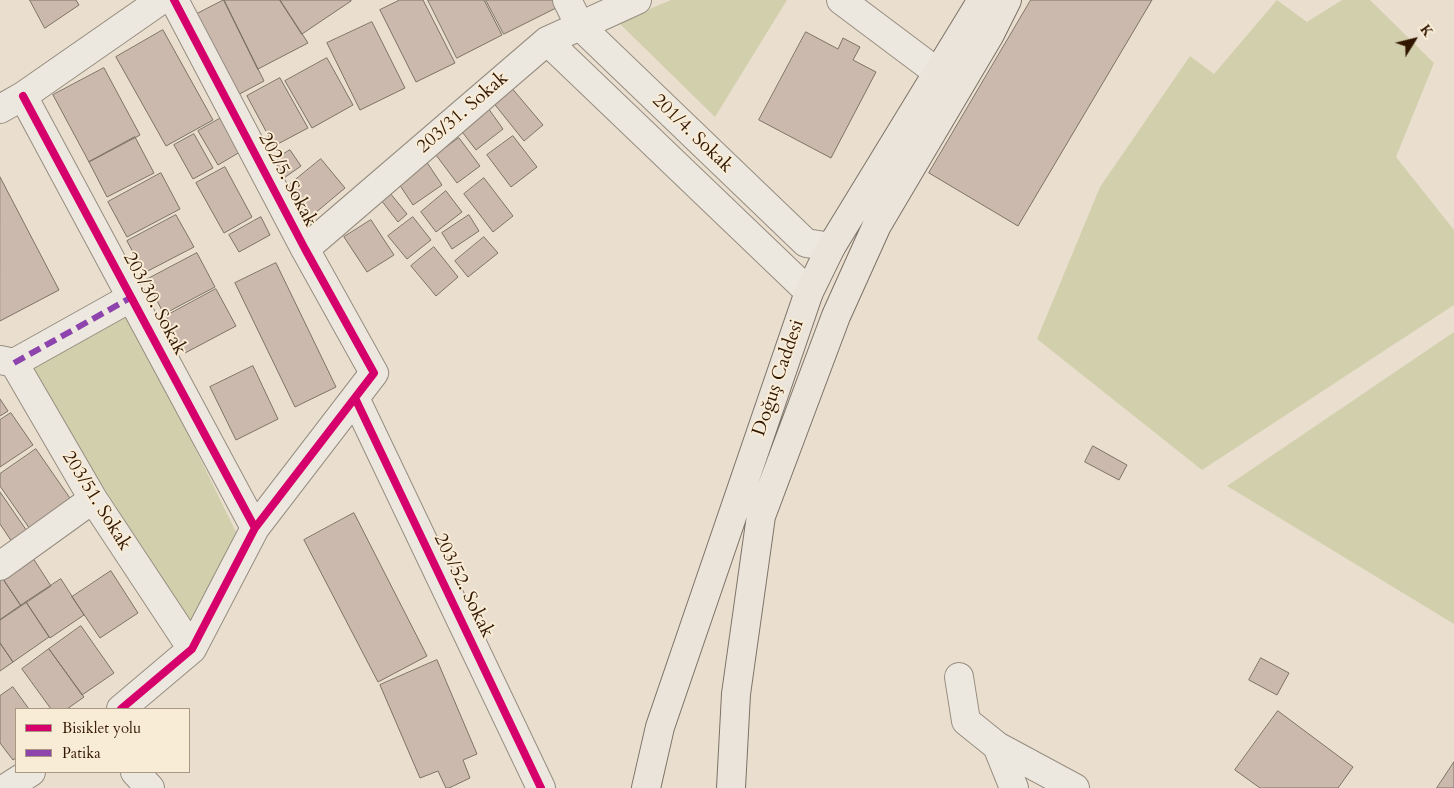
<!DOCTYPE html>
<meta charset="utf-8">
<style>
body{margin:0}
#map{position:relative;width:1454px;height:788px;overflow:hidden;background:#eadfce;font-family:Cardo,serif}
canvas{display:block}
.legend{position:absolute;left:15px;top:708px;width:175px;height:65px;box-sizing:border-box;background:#f9ecd7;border:1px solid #a99781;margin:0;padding:6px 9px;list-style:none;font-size:15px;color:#321700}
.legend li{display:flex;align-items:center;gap:10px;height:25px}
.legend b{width:25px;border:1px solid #a99781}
.north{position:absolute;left:1389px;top:15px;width:50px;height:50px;-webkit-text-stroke:4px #f9ecd7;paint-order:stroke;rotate:54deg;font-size:14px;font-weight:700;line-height:20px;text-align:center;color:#321700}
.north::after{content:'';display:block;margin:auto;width:18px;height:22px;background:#321700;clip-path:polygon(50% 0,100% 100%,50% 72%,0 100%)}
</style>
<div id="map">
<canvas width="1454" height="788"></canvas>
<ul class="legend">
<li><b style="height:6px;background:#d6006c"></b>Bisiklet yolu</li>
<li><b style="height:6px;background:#8e44ad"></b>Patika</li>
</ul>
<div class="north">K</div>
</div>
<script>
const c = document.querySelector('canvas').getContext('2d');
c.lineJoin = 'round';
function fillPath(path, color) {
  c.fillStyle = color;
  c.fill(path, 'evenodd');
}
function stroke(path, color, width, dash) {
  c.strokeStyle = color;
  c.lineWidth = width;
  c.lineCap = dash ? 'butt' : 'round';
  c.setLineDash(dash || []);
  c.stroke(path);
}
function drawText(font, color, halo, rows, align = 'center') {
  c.font = font + ' Cardo,serif';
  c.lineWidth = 4;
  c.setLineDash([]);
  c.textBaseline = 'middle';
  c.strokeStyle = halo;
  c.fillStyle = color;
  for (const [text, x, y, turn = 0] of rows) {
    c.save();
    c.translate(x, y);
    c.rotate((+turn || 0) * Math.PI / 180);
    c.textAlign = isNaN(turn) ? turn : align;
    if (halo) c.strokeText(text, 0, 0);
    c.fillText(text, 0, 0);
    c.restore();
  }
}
fillPath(new Path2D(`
 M671,0h116l-72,117 -97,-95z
 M1277,0l30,22 35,-22h28l64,63 -38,94 58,73v75l-252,165 -165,-131 63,-152 90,-131 24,18z
 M128,311l109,223 -47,87 -163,-252z
 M1454,332v292l-227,-138z`), '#d2cfad');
const building = new Path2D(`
 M30,0h46l3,5 -34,23z
 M224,0h56l28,43 -50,26z
 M224,0l40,81 -32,17 -41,-81z
 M280,0h71v1l-49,33z
 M400,0h23l32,63 -39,19 -36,-72z
 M428,0h56l18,35 -45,23z
 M486,0h69l3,7 -54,27z
 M1031,0h121l-134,226 -89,-53z
 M372,22l33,66 -45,22 -33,-67z
 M163,30l50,90 -47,26 -50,-89z
 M806,32l32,17 5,-11 17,9 -7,13 23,12 -45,86 -72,-38z
 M327,58l26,47 -41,23 -27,-47z
 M104,68l36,67 -51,27 -36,-67z
 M280,78l28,50 -34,18 -27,-50z
 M510,86l33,39 -19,16 -32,-40z
 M488,108l15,21 -27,21 -16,-21z
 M221,118l19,34 -22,13 -20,-34z
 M194,134l19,34 -20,11 -19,-34z
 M513,136l24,31 -26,20 -24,-32z
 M135,137l19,36 -47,24 -18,-35z
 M459,138l21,28 -23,17 -21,-28z
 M290,150l11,16 -17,12 -11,-17z
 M321,159l24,29 -37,31 -25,-29z
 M426,161l16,24 -29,20 -16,-24z
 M225,167l27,50 -28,16 -28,-50z
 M161,173l19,36 -53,28 -19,-35z
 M0,177l59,113 -59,31z
 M484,178l29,38 -20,16 -29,-38z
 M446,191l16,21 -26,20 -15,-20z
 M390,193l17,21 -9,8 -17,-22z
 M176,215l18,32 -50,26 -17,-32z
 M469,215l10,16 -27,18 -10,-16z
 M261,217l9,18 -31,17 -10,-17z
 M413,217l18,23 -24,19 -19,-23z
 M371,220l23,35 -27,17 -23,-35z
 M484,237l14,16 -30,24 -13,-16z
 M434,247l24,30 -22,19 -25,-30z
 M197,253l18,34 -51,27 -18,-34z
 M276,263l60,124 -41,20 -60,-124z
 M216,289l20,37 -51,27 -19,-37z
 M253,366l25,53 -42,21 -26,-53z
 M0,399l8,12 -8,5z
 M11,413l22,32 -33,22v-47z
 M1093,446l34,19 -8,15 -34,-18z
 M36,449l38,55 -42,28 -32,-46v-12z
 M0,492l29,42 -15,11 -14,-21z
 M354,513l73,143 -49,26 -74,-142z
 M31,555l20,31 -30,20 -20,-30z
 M111,571l27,42 -38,25 -28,-41z
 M1,576l20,30 -21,14v-43z
 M61,579l23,36 -34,23 -24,-36z
 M26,602l23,35 -36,25 -13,-19v-23z
 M81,626l33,47 -32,22 -33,-46z
 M0,643l13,19 -13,9z
 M49,649l35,48 -17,12h-16l-29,-40z
 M1261,658l28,15 -12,22 -28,-15z
 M437,660l40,94 -14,6 7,18 -21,10h-3l-8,-17 -18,7 -40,-93z
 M13,687l16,22h-13v49l-3,2 -13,-17v-47z
 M1278,711l75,56 -15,21h-78l-25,-18z
 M1454,762v26h-17z`);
fillPath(building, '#ccb9ae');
stroke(building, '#7c7266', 1);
const minor = new Path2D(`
 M567,0l13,26 226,217 25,4
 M841,0l96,72
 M547,41l262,251
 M23,96l232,432
 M0,109l23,-13 138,-96
 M305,249l242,-208 90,-41
 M0,360l14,3 79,136 99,150
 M14,363l118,-66
 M355,398l186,390
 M0,566l93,-67
 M959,677l7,44 31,25 78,42
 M121,709l71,-60 63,-121 119,-155 -69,-124 -131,-249
 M997,746l17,42
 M135,772l15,16
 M6,788l25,-16`);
const major = new Path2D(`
 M646,788l14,-61 149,-435 22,-45 151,-247
 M731,788l5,-94 25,-178 75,-200 41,-91 113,-191 17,-34`);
stroke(minor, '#968d80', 30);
stroke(major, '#7c7266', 30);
stroke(minor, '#ede8df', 28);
stroke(major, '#ebe4da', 28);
stroke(new Path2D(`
 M14,363l118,-66`), '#8e44ad', 6, [12, 6]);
stroke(new Path2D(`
 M23,96l232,432
 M355,398l186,390
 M121,709l71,-60 63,-121 119,-155 -69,-124 -131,-249`), '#d6006c', 8);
drawText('19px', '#321700', '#f9ecd7', [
 ["203/31. Sokak",463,113,-41],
 ["201/4. Sokak",692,134,44],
 ["202/5. Sokak",287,180,62],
 ["203/30. Sokak",154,304,62],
 ["Doğuş Caddesi",779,378,-71],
 ["203/51. Sokak",96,501,58],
 ["203/52. Sokak",463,586,64]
]);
</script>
